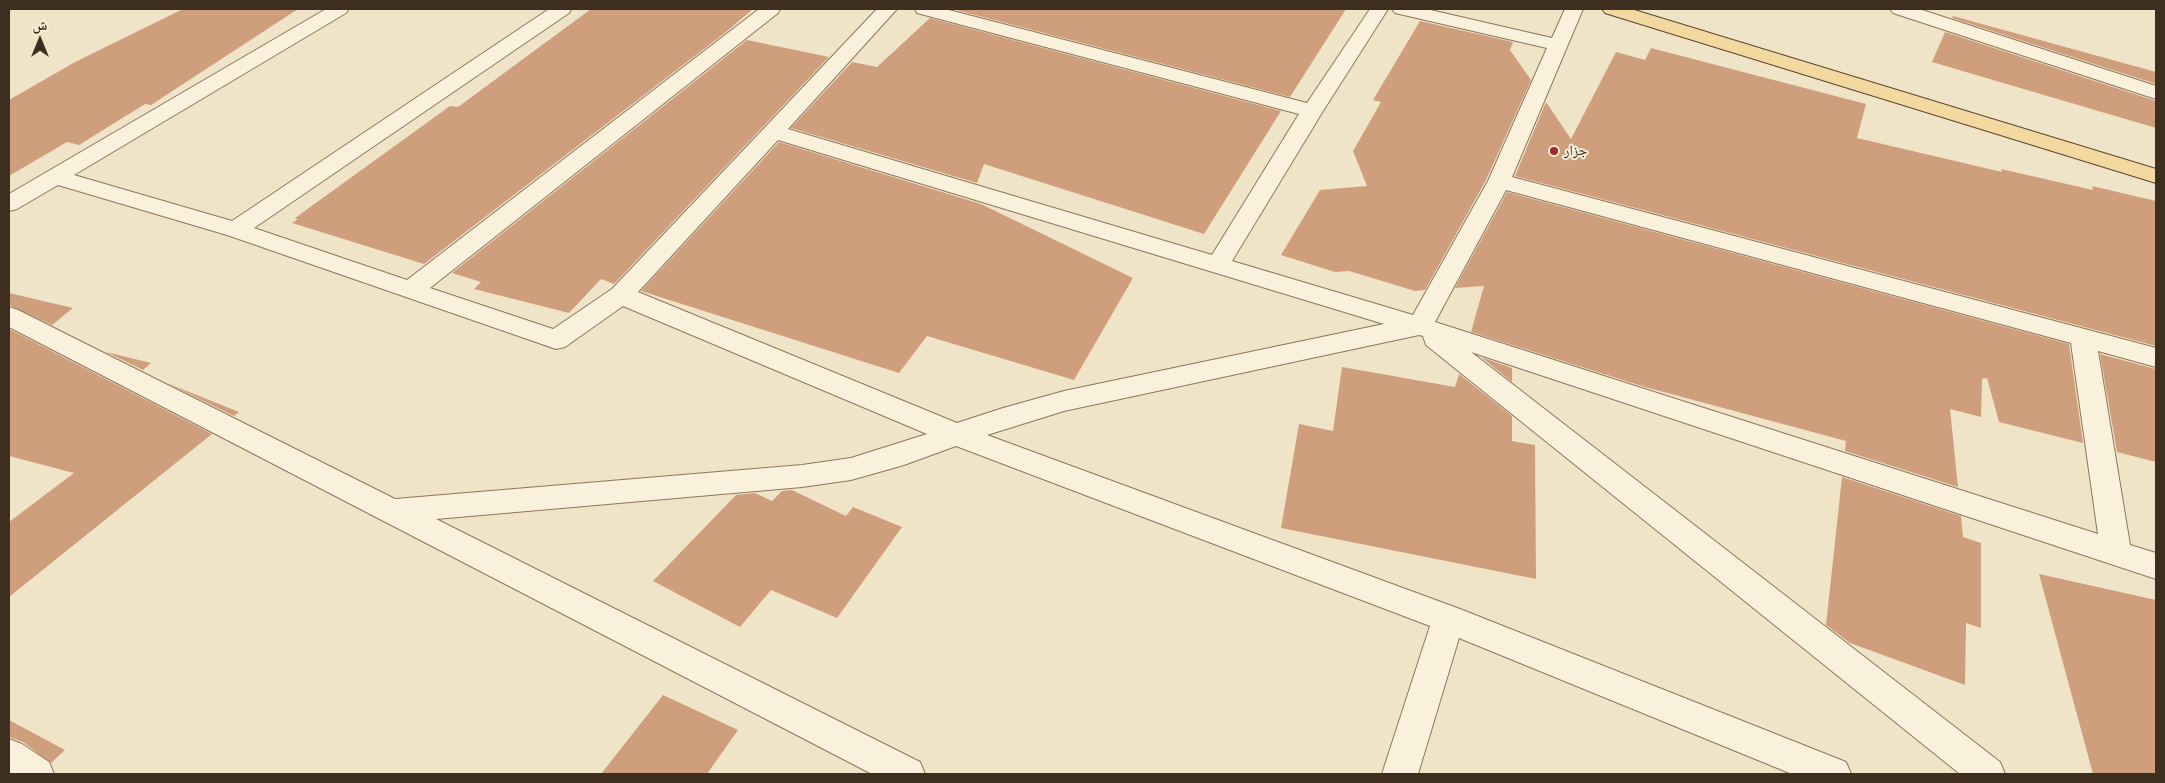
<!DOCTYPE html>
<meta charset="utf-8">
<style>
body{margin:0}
#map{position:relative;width:2165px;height:783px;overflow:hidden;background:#f0e4c8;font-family:"Noto Serif","Noto Naskh Arabic",serif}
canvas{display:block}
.frame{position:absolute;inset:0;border:10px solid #3d2e20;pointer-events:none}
.north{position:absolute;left:15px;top:15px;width:50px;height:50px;-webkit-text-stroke:4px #f7eed8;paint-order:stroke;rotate:0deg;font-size:14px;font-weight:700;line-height:20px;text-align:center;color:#3d2e20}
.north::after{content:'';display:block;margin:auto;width:18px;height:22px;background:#3d2e20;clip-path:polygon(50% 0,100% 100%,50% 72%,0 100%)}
</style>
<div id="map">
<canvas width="2165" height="783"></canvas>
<div class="frame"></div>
<div class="north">ش</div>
</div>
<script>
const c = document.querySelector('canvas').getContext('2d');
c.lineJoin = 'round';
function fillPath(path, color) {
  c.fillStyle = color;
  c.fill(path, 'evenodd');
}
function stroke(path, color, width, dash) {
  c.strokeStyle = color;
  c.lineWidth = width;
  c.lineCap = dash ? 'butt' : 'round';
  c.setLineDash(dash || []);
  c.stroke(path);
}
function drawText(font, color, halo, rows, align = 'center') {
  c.font = font + ' "Noto Serif","Noto Naskh Arabic",serif';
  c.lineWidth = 4;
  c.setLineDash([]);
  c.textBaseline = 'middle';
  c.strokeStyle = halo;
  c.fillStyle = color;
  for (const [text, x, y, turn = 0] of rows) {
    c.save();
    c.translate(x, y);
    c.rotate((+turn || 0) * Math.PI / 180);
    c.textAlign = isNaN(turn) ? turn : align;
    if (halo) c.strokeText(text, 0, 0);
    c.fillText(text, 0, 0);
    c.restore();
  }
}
fillPath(new Path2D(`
 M183,9h115l-147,96 -6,-1 -66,41 -12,-3 -58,34v-76l66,-38z
 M591,9h162l-27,23 -302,232 -132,-41 6,-4 -3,-1 155,-112 8,1z
 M952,9h394l-56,88z
 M1953,16l203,56v12l-204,-66z
 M930,18l351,93 -77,123 -220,-70 -7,19 -186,-55 61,-66 25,5z
 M1420,21l93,21 -3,8 21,30 -45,100 -61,110 -10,1 -66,-20 -14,1 -54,-17 39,-65 47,-4 -14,-35 28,-49 -8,-2z
 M1945,32l211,69v27l-224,-66z
 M747,40l82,17 -215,227 -13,-5 -32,34 -95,-24 7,-7 -29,-9z
 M1651,48l215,56 -9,34 145,34 -1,-3 92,21 -1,-4 64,15v145l-641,-170 31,-74 25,37 45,-87 29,8z
 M779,142l202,62 152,74 -59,102 -147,-44 -28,37 -258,-82z
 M1507,192l562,152 14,99 -84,-21 -12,-44 -5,1 -1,38 -31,-8 8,78 -113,-36 1,-10 -201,-54 -174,-55 13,-46 -29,2z
 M9,293l64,15 -21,17 -43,-20z
 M9,329l203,105 -203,163v-75l65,-49 -65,-17z
 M106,352l45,11 -8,7z
 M2100,354l56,15v93l-39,-10z
 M1481,357l31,11v14z
 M1342,367l113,20 4,-13 53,42v25l23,4 1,134 -255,-51 18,-104 34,7z
 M167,383l72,29 -5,4z
 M1842,477l119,39 2,21 18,6v85l-15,-5 -1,62 -115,-42 -24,-18z
 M792,490l54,26 7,-9 49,20 -65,91 -66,-28 -31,37 -87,-46 83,-86 19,-2 17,8 10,-10z
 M2039,574l117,26v174h-63z
 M663,695l75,35 -31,44h-106z
 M9,720l56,30 -14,13 -28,-21 -14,-5z`), '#cf9f7d');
const minor = new Path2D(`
 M326,9h23l-3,4 -272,162 158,46 317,-212h22l-2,4 -315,215 153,52 352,-271h21l-2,4 -348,275 123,41 59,-40 265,-280h20l-109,120 424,126 87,-141 -382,-101 -2,-4h30l362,94 63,-94h18l-65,102 -91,150 181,54 75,-134 59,-133 -152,-35 -3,-4h34l126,29 13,-29h18l-71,168 644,171v19l-58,-16 32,194 26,8v26l-685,-227 529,410 5,12h-45l-534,-429 -3,-9 -4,-1 -355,76 -77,24 473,174 386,153 5,12h-59l-333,-136 -41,136h-36l48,-148 -474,-180 -52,19 -53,15 -49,7 -366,32 484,243 5,12h-53l-863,-447v-20l9,3 377,189 407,-34 49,-7 76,-24 -304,-128 -58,41 -9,2 -329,-114 -169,-50 -41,24 -8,2v-17zM778,140l606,184 -320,67 -61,17 -46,15 -319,-131zM1506,190l565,153 27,191 -663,-212z
 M1890,9h29l237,77v13l-263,-86z
 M9,739l13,5 27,18 5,12h-45z`);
const major = new Path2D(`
 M1602,9h29l525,160v14l-551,-170z`);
stroke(minor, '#8d765c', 2);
stroke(major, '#5b4430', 2);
fillPath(minor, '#faf1dc');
fillPath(major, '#f3d9a0');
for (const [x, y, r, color] of [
 [1554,151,5,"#9e2a2b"]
]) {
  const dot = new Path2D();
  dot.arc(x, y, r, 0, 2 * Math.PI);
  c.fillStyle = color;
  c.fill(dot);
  stroke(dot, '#f7eed8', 2);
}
drawText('14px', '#3d2e20', '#f7eed8', [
 ["جزار",1564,151]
], 'left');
</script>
